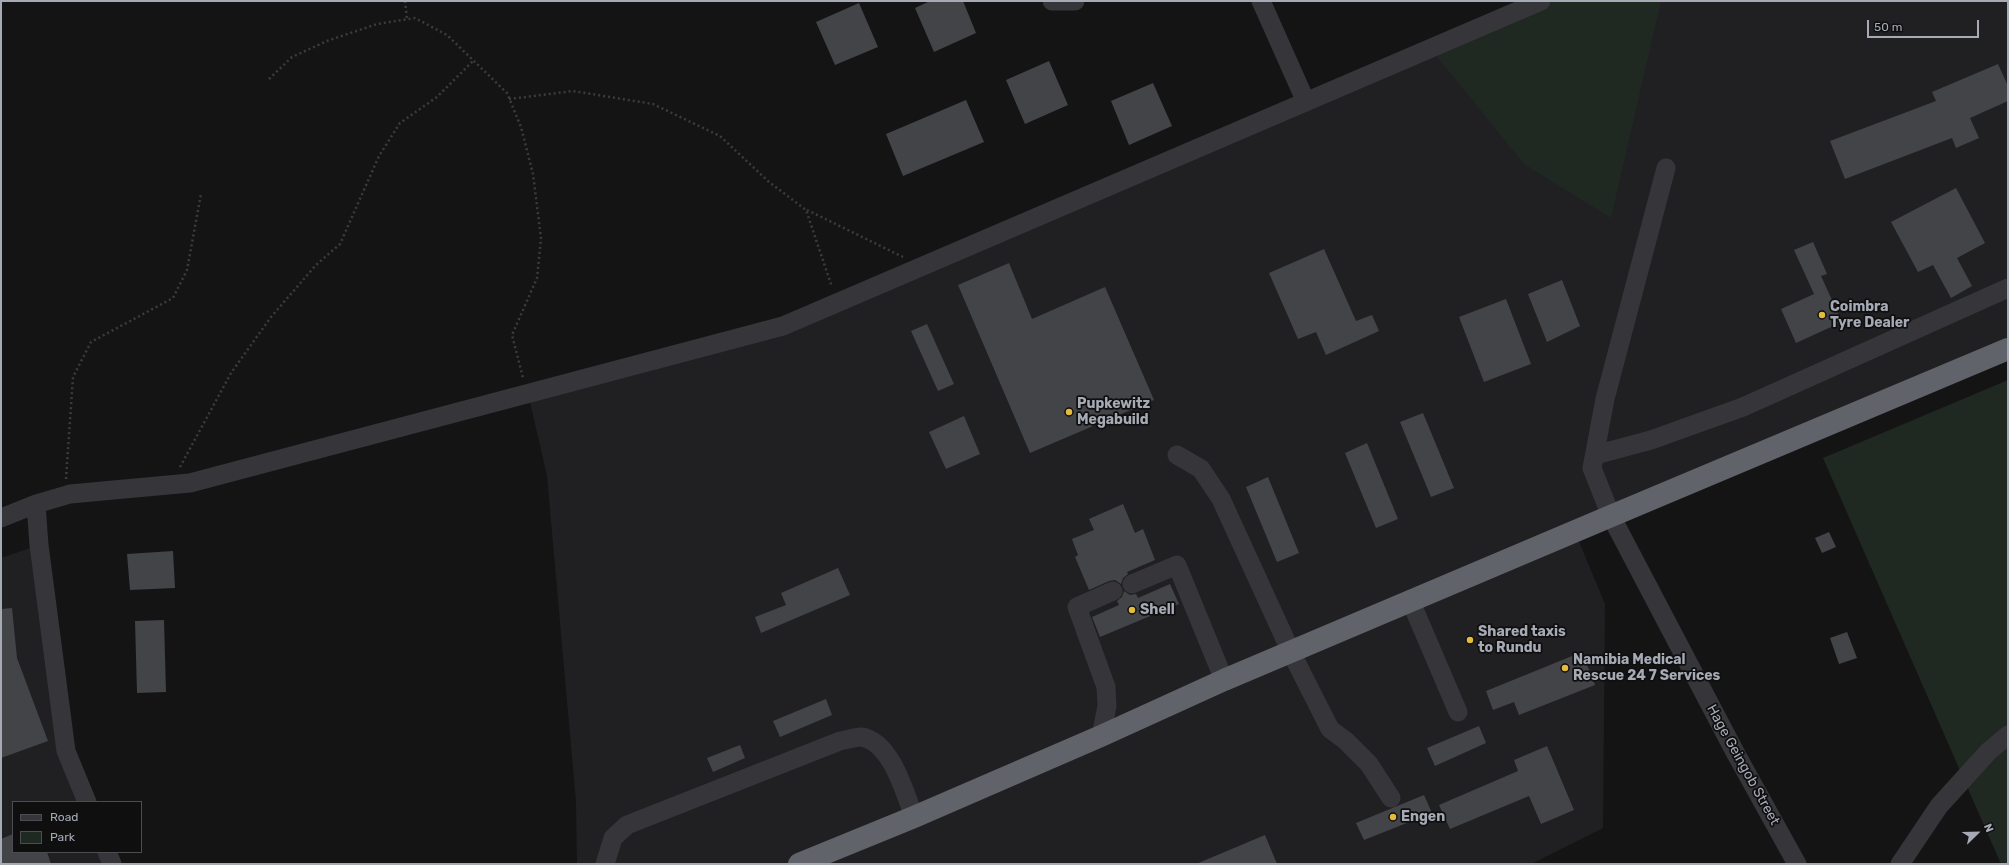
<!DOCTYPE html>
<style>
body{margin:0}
#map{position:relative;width:2009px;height:865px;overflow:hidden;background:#141415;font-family:Rubik,sans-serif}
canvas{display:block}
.frame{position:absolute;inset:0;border:2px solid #a6aab5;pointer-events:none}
.legend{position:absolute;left:12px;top:801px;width:130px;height:52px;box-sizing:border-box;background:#0f0f10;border:1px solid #4b4d52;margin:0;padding:5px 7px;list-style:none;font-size:12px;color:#a6aab5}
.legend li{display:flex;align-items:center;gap:8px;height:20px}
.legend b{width:20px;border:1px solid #4b4d52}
.north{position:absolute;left:1957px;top:813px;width:40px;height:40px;-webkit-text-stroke:3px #0f0f10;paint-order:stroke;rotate:67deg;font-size:11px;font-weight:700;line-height:16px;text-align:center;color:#a6aab5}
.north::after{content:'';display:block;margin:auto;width:14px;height:18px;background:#a6aab5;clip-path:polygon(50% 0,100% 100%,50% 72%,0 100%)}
.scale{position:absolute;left:1867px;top:20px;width:112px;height:18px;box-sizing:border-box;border:2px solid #a6aab5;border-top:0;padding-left:5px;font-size:12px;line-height:14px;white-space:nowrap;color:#a6aab5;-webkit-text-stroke:3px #0f0f10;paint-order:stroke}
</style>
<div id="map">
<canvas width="2009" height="865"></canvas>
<div class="frame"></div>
<ul class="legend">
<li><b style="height:5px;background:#35353a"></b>Road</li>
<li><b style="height:11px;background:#202822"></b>Park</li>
</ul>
<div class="north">N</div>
<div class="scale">50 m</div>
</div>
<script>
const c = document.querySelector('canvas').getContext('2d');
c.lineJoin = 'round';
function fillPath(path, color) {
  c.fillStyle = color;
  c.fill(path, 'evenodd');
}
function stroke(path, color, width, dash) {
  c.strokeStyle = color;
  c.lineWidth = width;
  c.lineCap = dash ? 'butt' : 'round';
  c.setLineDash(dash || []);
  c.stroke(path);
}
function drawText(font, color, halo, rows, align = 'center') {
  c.font = font + ' Rubik,sans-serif';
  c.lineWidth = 3.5;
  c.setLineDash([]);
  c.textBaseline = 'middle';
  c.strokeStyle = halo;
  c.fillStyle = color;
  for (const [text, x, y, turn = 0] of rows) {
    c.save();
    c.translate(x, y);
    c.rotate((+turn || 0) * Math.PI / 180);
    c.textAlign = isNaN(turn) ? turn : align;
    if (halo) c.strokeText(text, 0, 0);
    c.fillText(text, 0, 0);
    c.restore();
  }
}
fillPath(new Path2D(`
 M1541,1h467v348l-433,183 30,72 -2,224 -72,36h-954l-1,-62 -29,-326 -19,-83 255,-67z
 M39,545l27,206 21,51h-74v50h94l5,12h-111v-306z`), '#202022');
fillPath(new Path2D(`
 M1541,1h120l-50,217 -87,-54 -93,-115z
 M2008,380v484h-7l-178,-406z`), '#202822');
fillPath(new Path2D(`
 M930,1h33l13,32 -42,19 -19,-44z
 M859,3l19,44 -43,18 -19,-43z
 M1049,61l19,44 -43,19 -19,-44z
 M1998,64l10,22v15l-38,17 9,20 -23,10 -4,-10 -107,41 -15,-38 106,-40 -4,-9z
 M1153,83l19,43 -43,19 -18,-44z
 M966,100l18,42 -81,34 -17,-42z
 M1956,188l29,55 -28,15 15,28 -21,12 -18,-33 -15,7 -27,-50z
 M1813,242l14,32 -6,2 21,46 -46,21 -15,-34 33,-15 -20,-44z
 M1324,249l32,72 16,-6 7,16 -53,24 -10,-23 -18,7 -29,-66z
 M1009,263l23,56 73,-32 49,113 -124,53 -72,-168z
 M1562,280l18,46 -33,16 -19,-48z
 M1506,299l25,65 -47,18 -25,-65z
 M927,324l27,60 -16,7 -27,-60z
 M1423,413l31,75 -23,9 -31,-75z
 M964,416l16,38 -34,15 -17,-37z
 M1367,443l31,76 -22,9 -31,-75z
 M1268,477l31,76 -22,9 -31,-75z
 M1123,504l12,29 8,-4 12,31 -28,12 1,2 -5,4 -2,6 -6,-4 -6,1 -20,9 -14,-33 3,-2 -6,-16 22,-9 -5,-11z
 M1829,532l7,15 -14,6 -7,-15z
 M173,551l2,37 -45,2 -3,-36z
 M838,568l12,27 -89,38 -6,-16 31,-12 -5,-12z
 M1170,584l9,20 -79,33 -8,-20 27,-12 -2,-4 5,-4 2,-6 6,4 6,-1 2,4z
 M12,608l5,50 31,83 -47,17v-149z
 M164,620l2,72 -29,1 -2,-72z
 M1847,632l10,26 -18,6 -9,-26z
 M1582,652l13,33 -76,30 -5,-13 -21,8 -7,-19z
 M826,699l6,16 -52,22 -7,-16z
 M1479,726l7,17 -51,23 -8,-18z
 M740,745l5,13 -32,14 -6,-14z
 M1547,746l27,64 -33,14 -12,-28 -79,33 -11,-24 79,-34 -4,-11z
 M1424,795l8,18 -68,27 -8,-17z
 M13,834v18h34l4,12h-50v-25z
 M1265,835l12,29h-81z`), '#434448');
stroke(new Path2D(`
 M405,1l2,18
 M269,79l23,-22 35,-16 50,-17 38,-6 32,17 60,58 14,34 12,47 8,64 -4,40 -25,57 11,43
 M509,99l64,-8 80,13 67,32 49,46 37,28 26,77
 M807,210l96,47
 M180,467l51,-94 40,-56 45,-52 24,-21 39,-88 21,-33 37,-26 37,-37
 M66,479l7,-102 18,-35 82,-44 14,-28 14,-76`), '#3b3c41', 2.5, [2, 3]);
stroke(new Path2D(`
 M1052,1h23
 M1261,1l45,101
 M1666,168l-61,231 -13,69 19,48 125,238 61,110
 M1177,455l24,14 20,30 70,153 39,77 16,12 23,23 22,34
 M1595,455l56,-15 92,-33 265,-119
 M1,518l35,-14
 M1132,584l45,-19 47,115
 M1411,602l47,110
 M1101,736l6,-30 -1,-19 -29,-80 36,-16
 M87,802l-21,-51 -27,-206 -3,-41 34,-10 120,-11 593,-157 758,-325
 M107,852l5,12
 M605,864l8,-26 14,-13 213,-84c6,-1 15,-4 21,-4 30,4 44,56 53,80
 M1900,864l39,-58 49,-54 20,-17`), '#35353a', 19);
stroke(new Path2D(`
 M799,864l115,-47 187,-81 123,-56 387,-164 397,-167`), '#61636b', 22);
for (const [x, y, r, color] of [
 [1822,315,4,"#e5bb3c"],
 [1069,412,4,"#e5bb3c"],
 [1132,610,4,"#e5bb3c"],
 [1470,640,4,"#e5bb3c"],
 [1565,668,4,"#e5bb3c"],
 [1393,817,4,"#e5bb3c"]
]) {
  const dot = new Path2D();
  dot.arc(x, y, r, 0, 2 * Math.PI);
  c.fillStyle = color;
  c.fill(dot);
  stroke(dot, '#0f0f10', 1.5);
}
drawText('bold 14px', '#a6aab5', '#0f0f10', [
 ["Coimbra",1830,307],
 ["Tyre Dealer",1830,323],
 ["Pupkewitz",1077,404],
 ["Megabuild",1077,420],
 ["Shell",1140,610],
 ["Shared taxis",1478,632],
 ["to Rundu",1478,648],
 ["Namibia Medical",1573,660],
 ["Rescue 24 7 Services",1573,676],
 ["Engen",1401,817]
], 'left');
drawText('14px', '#a6aab5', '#0f0f10', [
 ["Hage Geingob Street",1743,765,61]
]);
</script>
